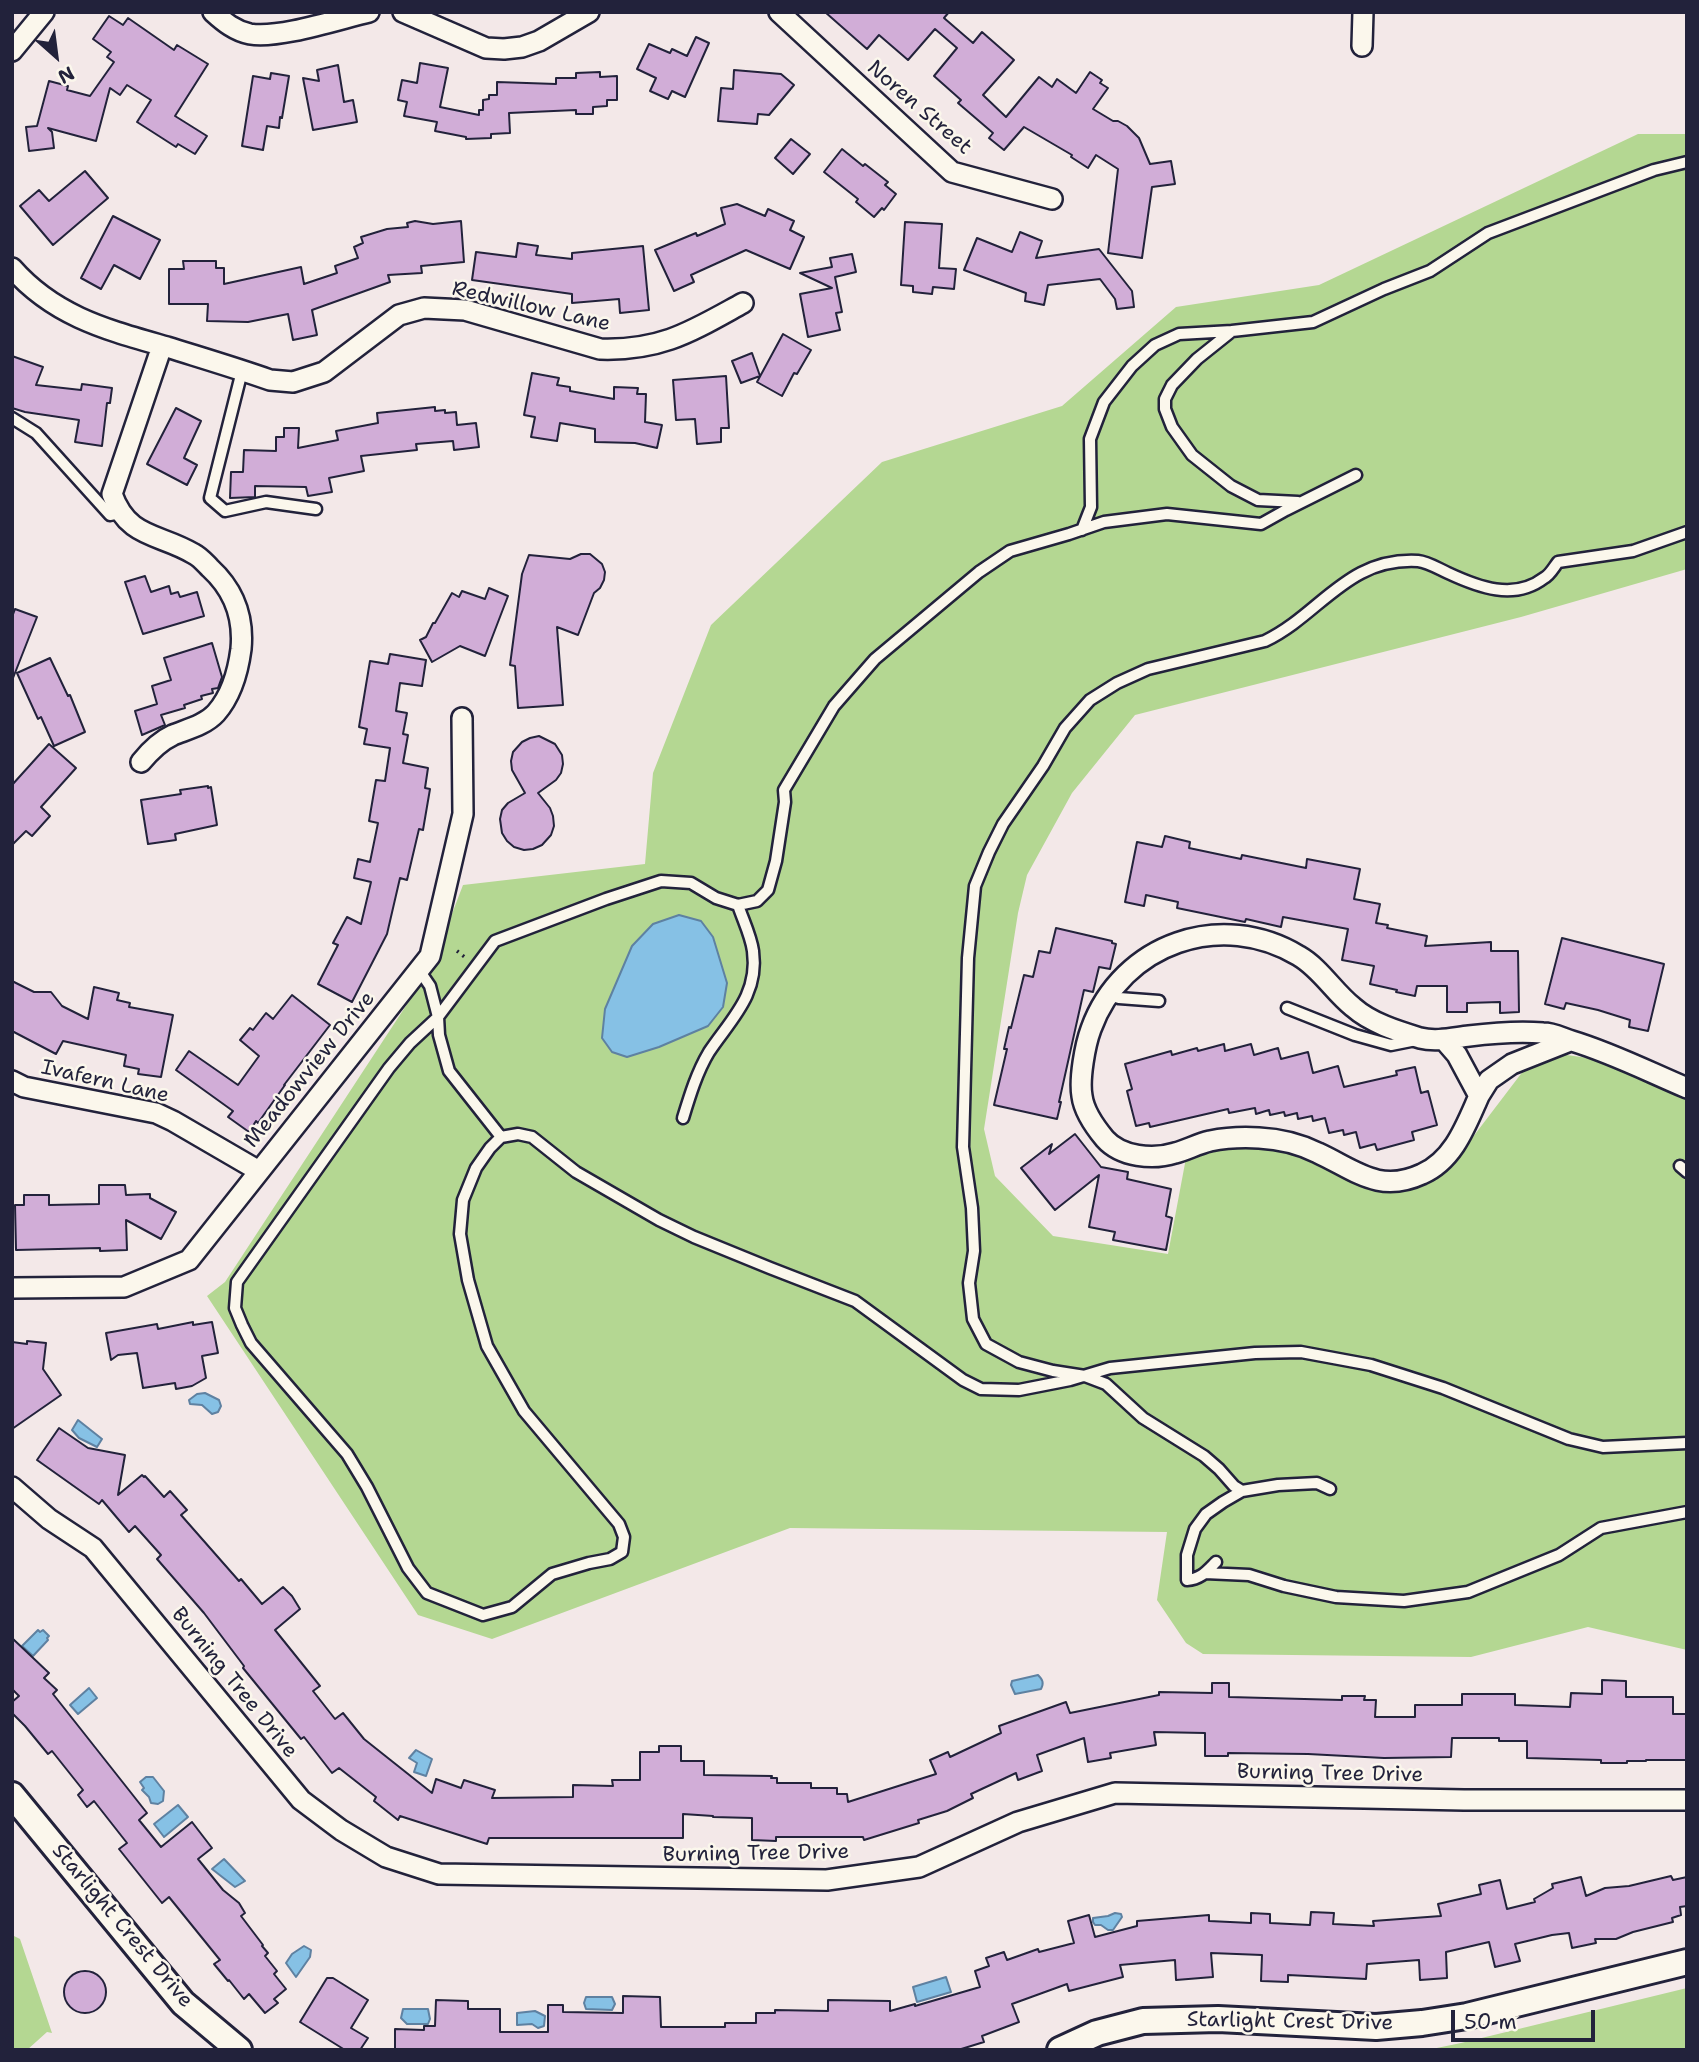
<!DOCTYPE html>
<style>
body{margin:0}
#map{position:relative;width:1699px;height:2062px;overflow:hidden;background:#f3e8e8;font-family:"Shantell Sans",sans-serif}
canvas{display:block}
.frame{position:absolute;inset:0;border:14px solid #22223b;pointer-events:none}
.north{position:absolute;left:21px;top:21px;width:70px;height:70px;-webkit-text-stroke:5px #fbf7ec;paint-order:stroke;rotate:152deg;font-size:19px;font-weight:700;line-height:28px;text-align:center;color:#22223b}
.north::after{content:'';display:block;margin:auto;width:24px;height:32px;background:#22223b;clip-path:polygon(50% 0,100% 100%,50% 72%,0 100%)}
.scale{position:absolute;left:1451px;top:2010px;width:144px;height:32px;box-sizing:border-box;border:4px solid #22223b;border-top:0;padding-left:9px;font-size:21px;line-height:24px;white-space:nowrap;color:#22223b;-webkit-text-stroke:5px #fbf7ec;paint-order:stroke}
</style>
<div id="map">
<canvas width="1699" height="2062"></canvas>
<div class="frame"></div>
<div class="north">N</div>
<div class="scale">50 m</div>
</div>
<script>
const c = document.querySelector('canvas').getContext('2d');
c.lineJoin = 'round';
function fillPath(path, color) {
  c.fillStyle = color;
  c.fill(path, 'evenodd');
}
function stroke(path, color, width, dash) {
  c.strokeStyle = color;
  c.lineWidth = width;
  c.lineCap = dash ? 'butt' : 'round';
  c.setLineDash(dash || []);
  c.stroke(path);
}
function drawText(font, color, halo, rows, align = 'center') {
  c.font = font + ' "Shantell Sans",sans-serif';
  c.lineWidth = 5;
  c.setLineDash([]);
  c.textBaseline = 'middle';
  c.strokeStyle = halo;
  c.fillStyle = color;
  for (const [text, x, y, turn = 0] of rows) {
    c.save();
    c.translate(x, y);
    c.rotate((+turn || 0) * Math.PI / 180);
    c.textAlign = isNaN(turn) ? turn : align;
    if (halo) c.strokeText(text, 0, 0);
    c.fillText(text, 0, 0);
    c.restore();
  }
}
fillPath(new Path2D(`
 M1638,134h49v435l-166,48 -386,98 -63,78 -45,82 -9,38 -34,216 11,47 58,60 115,18 18,-96 39,-11 45,2 23,4 68,32 32,4 29,-5 25,-13 83,-109 30,-8 28,4 99,39v553l-99,-23 -117,30 -268,-3 -17,-11 -29,-43 10,-68 -377,-4 -298,111 -74,-24 -211,-319 18,-14 207,-316 31,-81 182,-21 8,-91 58,-148 171,-163 180,-56 114,-99 143,-22z
 M12,1935l8,4 32,94 -5,-1 -20,18h-15z
 M1687,1988v62h-260l34,-7z`), '#b4d792');
const water = new Path2D(`
 M679,915l22,6 12,16 14,46 -4,24 -15,19 -49,21 -32,10 -15,-5 -10,-14 3,-29 27,-63 21,-22z
 M205,1393l14,7 2,6 -3,6 -6,2 -10,-9 -12,-1 -1,-4 8,-6z
 M78,1420l24,19 -5,8 -18,-9 -7,-8z
 M38,1630l2,2 3,-2 6,6 -2,2 1,2 -15,16 -11,-10z
 M1038,1675c5,5 6,8 3,14l-26,5 -4,-9 1,-4z
 M89,1688l8,10 -19,16 -8,-9z
 M416,1750l16,9 -6,17 -12,-4 3,-9 -8,-5z
 M146,1777h7l11,14 -1,10 -5,3 -7,-1 -2,-6 -7,-7 2,-2 -4,-6z
 M178,1805l10,12 -24,20 -10,-13z
 M224,1859l21,22 -10,6 -23,-18z
 M1115,1913l6,1 1,3 -9,13h-5l-7,-5h-6l-2,-3v-4l15,-2z
 M304,1946l7,4 -1,7 -14,20 -10,-14 6,-9z
 M946,1977l5,15 -34,10 -4,-15z
 M586,1997h26l3,7 -3,6 -26,-1 -2,-6z
 M403,2009h25l2,10 -2,5h-21l-6,-6z
 M535,2011l10,5 -1,10 -6,2 -6,-4 -15,1v-12z`);
fillPath(water, '#86c1e5');
stroke(water, '#5e81a1', 2);
const building = new Path2D(`
 M825,12h124l-5,6 29,25 9,-11 32,28 -31,35 23,22 33,-40 13,10 5,-8 19,14 14,-21 12,8 -2,3 8,5 -15,21 20,12h5l9,5 12,12 11,26 21,-3 4,23 -23,3 -10,71 -34,-5 10,-84 -22,-14 -8,13 -17,-11 1,-2 -48,-28 -20,23 -15,-12 4,-5 -35,-30 3,-3 -27,-24 23,-28 -22,-19 -27,31 -29,-25 -12,14z
 M109,16l14,9 5,-7 46,32 3,-5 31,19 -33,52 32,20 -12,18 -17,-10 -2,3 -39,-25 14,-22 -24,-15 -7,10 -10,-7 -14,53 -48,-13 4,4 2,16 -25,3 -3,-24 11,-1 12,-45 19,5 -1,4 23,6 24,-34 -7,-5 4,-5 -18,-13z
 M696,37l13,6 -24,54 -13,-6 -4,8 -18,-8 6,-13 -19,-9 12,-25 21,9 2,-4 15,7z
 M420,63l28,5 -8,39 39,8v-5h4v-10l6,-1v-4h8v-13l59,2v-6h20v-5l24,-1v5l17,-1v24h-10v6l-14,1v7h-17v-4l-67,3 1,20 -19,1v4l-25,1v-2l-31,-6 2,-9 -33,-6 3,-14 -9,-2 4,-20 15,3z
 M338,65l6,37 9,-2 4,22 -44,8 -10,-52 16,3 -2,-11z
 M734,70l47,4 13,11 -25,30 -11,-1 -1,10 -39,-3 3,-33 12,1z
 M271,73l18,3 -7,42 -2,-1 -1,11 -12,-2 -4,24 -21,-4 11,-70 17,3z
 M791,139l19,15 -17,20 -18,-16z
 M842,149l21,17 2,-2 23,18 -3,3 11,9 -12,16 -2,-2 -8,9 -18,-15 2,-3 -34,-27z
 M85,171l23,27 -55,47 -33,-39 19,-16 10,11z
 M737,204l28,12 3,-7 26,12 -4,9 14,7 -14,32 -44,-19 -55,25 3,7 -20,9 -19,-41 41,-17 1,3 28,-12 -4,-16z
 M113,216l47,24 -20,39 -26,-14 -13,24 -20,-11z
 M415,221l18,3 28,-3 3,41 -43,4 1,7 -34,2 2,7 -78,28 5,25 -24,5 -5,-26 -40,8 -41,-1 1,-17h-39v-35h15l-1,-8h33v7h8v16l77,-17 3,17 33,-11 -2,-7 23,-8 -4,-11 9,-4 -2,-6 26,-8 21,-2 -1,-4z
 M905,222l37,2 -3,44 17,1 -2,20 -21,-2 -1,7 -19,-2v-6l-12,-1z
 M1020,232l22,9 -6,17 63,-9 33,42 2,16 -17,2 -2,-10 -15,-20 -52,6 -4,20 -19,-4 1,-8 -62,-23 13,-32 35,14z
 M518,243l20,3 -2,9 36,4v-6l71,-7 6,64 -29,3 -1,-14 -47,4v-9l-100,-14 4,-28 40,5z
 M852,254l4,18 -21,5 7,35 -6,1 4,17 -32,7 -8,-43 32,-6 -32,-15 32,-6 -2,-9z
 M783,334l28,16 -14,24 -3,-1 -12,23 -25,-14z
 M752,353l8,23 -19,7 -9,-22z
 M12,356l31,11 -7,18 45,5 1,-6 30,4 -2,15h-3l-5,43 -27,-4 4,-22 -54,-8 -13,-4z
 M532,373l27,5 -2,7 13,2v4l44,8v-12l24,1 -1,6h9l-1,28 17,3 -5,23 -22,-5 -40,-1v-13l-35,-6 -3,18 -26,-4 4,-20 -11,-2z
 M726,376l3,52h-8v14l-24,2 -2,-25 -19,1 -3,-40z
 M435,407v4l10,-1v3l11,-1 1,13 19,-2 3,24 -25,3 -1,-9 -37,3 1,6 -56,6 3,15 -35,7 3,14 -24,4 -2,-9 -51,-1v11l-25,1 1,-26h12l1,-22 32,1v-14h8v-9h15l-1,20 40,-8 -2,-9 42,-8 -1,-10z
 M176,408l25,13 -17,37 13,7 -10,20 -40,-21z
 M581,554h9l12,10 3,8 -1,8 -4,8 -6,5 -16,42 -21,-8 6,78 -45,3 -3,-42 -5,-1 12,-91 7,-19 41,4z
 M145,576l6,16 18,-6 2,8 7,-2 2,5 17,-5 7,24 -61,18 -18,-52z
 M489,588l19,8 -23,60 -25,-10 -28,16 -12,-22 6,-3 7,-14h2l17,-30 7,4 3,-6 23,8z
 M15,609l22,8 -24,61 -1,-61z
 M212,643l10,34 -4,11 -6,1 1,4 -12,3 1,3 -18,6 1,3 -24,7 4,10 -23,10 -7,-24 22,-7 -5,-18 19,-6 -7,-22z
 M390,654l36,6 -4,26 -22,-3 -4,28 11,2 -4,21 5,1 -5,28 25,5 -3,20 5,1 -7,41 -4,-1 -12,51 -7,-2 -13,56 -35,68 -34,-18 20,-39 -5,-2 14,-26 14,7 10,-42 -17,-4 4,-19 12,3 8,-39 -9,-2 7,-41 9,1 5,-33 -26,-4 3,-15 -8,-2 11,-66 18,3z
 M50,658l18,38 2,-1 15,37 -31,14 -13,-29 -3,2 -21,-46z
 M539,736l16,8 7,11 1,9 -2,9 -5,7 -18,13 12,15 3,8 1,10 -3,9 -9,10 -9,4 -9,1 -10,-3 -7,-6 -5,-8 -2,-14 2,-9 6,-7 17,-10 -13,-23 -1,-9 2,-9 9,-10 8,-4z
 M49,744l27,24 -35,39 9,9 -18,20 -6,-5 -14,14v-60z
 M208,786v2l3,-1 6,38 -42,9 1,6 -28,4 -7,-44 40,-6 -1,-4z
 M1165,836l25,6 -1,6 52,11 1,-4 64,13 1,-9 53,10 -6,30 26,5 -4,19 12,2 -1,3 40,8 -2,10 66,-4v9h27l1,61 -19,1v-11l-33,1v9h-20v-26h-30l-2,10 -19,-4 1,-2 -27,-6 4,-18 -32,-6 6,-31 -65,-12 -2,10 -35,-8 -1,3 -68,-14 1,-6 -32,-7 -2,11 -19,-4 12,-60 25,5z
 M1056,928l56,13v2l4,1 -6,25 -11,-2 -6,25 -9,-2 -25,112h2l-4,17 -63,-14 13,-56h-3l5,-22 2,1 13,-53 9,2 6,-26 11,2z
 M1562,938l102,26 -16,67 -19,-4 1,-7 -32,-10 -32,-7 -2,6 -19,-5z
 M12,981l22,11h17l11,14 26,13 6,-32 25,6 -2,7 13,3 -1,4 44,8 -12,62 -23,-3 1,-5 -15,-3 2,-11 -63,-14 -7,13 -44,-23z
 M292,995l38,30 -46,60h1l-27,38 -2,-2 -7,11 -21,-15 5,-6 -57,-41 13,-19 49,34 21,-29 -19,-16 10,-12 3,2 13,-17 7,6z
 M1224,1044l1,7 26,-7 3,11 24,-7 3,11 27,-7 5,21 25,-7 6,21 53,-12 -1,-4 19,-4 6,26 7,-2 9,34 -25,7 2,8 -37,10 -2,-6 -15,4 -4,-16 -12,3 -1,-5 -14,3 -4,-15 -12,3 -1,-5 -14,3 -1,-6 -12,3 -1,-4 -14,3 -1,-5 -13,4 -1,-6 -26,5 -1,-4 -78,18 -1,-4 -13,3 -9,-35 5,-2 -7,-25 46,-13 1,4 25,-7 1,3z
 M1075,1134l26,33 27,5 -1,7 44,10 -5,27 6,2 -6,32 -53,-10 2,-8 -26,-5 10,-52 -44,35 -34,-42 31,-24 -3,10z
 M99,1185h26l1,10 24,-1v4l26,14 -15,27 -35,-19 1,30 -27,1v-3l-84,2 -1,-45h9v-10h25v10l50,-1z
 M193,1322v3l19,-3 6,31 -16,3 4,22 -14,8 -16,3 -1,-6 -32,5 -6,-35 -19,2 -7,5 -5,-27 51,-9 1,5z
 M27,1341l19,2 -3,26 18,26 -49,34v-87l15,2z
 M59,1428l29,20 37,7 -7,40 24,-20 2,2 1,-1 19,21 6,-6 17,19 -6,5 58,66 2,-2 21,25 21,-17 9,9 8,13 -25,21 45,56 -7,5 22,28 8,-6 21,26 68,54 4,-14 25,9 3,-8 31,10 -3,8 81,-1v-12l40,1 -1,-6h28v-28h19v-6h22v15h23v14l68,1 -1,2h6v5h34v5h26v6h10l1,8 88,-28 -6,-14 18,-8 2,5 51,-24 -2,-7 67,-24 4,11 89,-18v-3l53,1v-10h17v14l113,3v-4h23l-1,4h12l-1,17h40v-12h47v-11h53v11l55,2 1,-14 31,1v-14l24,1v16h47v17h14v46h-41v1h-19v2h-26v-3l-74,-2v-17h-28v-3h-47l-1,19 -67,1 -76,-4 -80,-1v3h-23v-23l-51,-1 2,13 -46,8 1,5 -23,4 -4,-24 -47,17 5,16 -24,9 -2,-7 -45,21 2,4 -26,13 -29,9 1,3 -55,17 -1,-3h-87v4l-24,-1v-22l-39,-1v-1l-30,-2v24h-194l-2,6 -87,-28 -2,4 -24,-19 2,-4 -37,-29 -7,5 -28,-36 -3,2 -58,-71 1,-2 -40,-53 -47,-54 4,-4 -26,-29 -6,6 -27,-32 -3,4 -62,-44z
 M12,1638l37,35 -5,5 13,12 -4,4 94,119 -8,7 22,27 31,-25 20,26 -14,11 25,31 16,13 6,10 -4,3 22,29 -1,1 6,7 -3,3 12,15 -3,3 12,15 -12,10 4,4 -13,10 -16,-19 -5,5 -15,-19 -1,1 -14,-17 6,-4 -51,-63 -7,6 -43,-54 8,-6 -33,-42 -7,6 -9,-12 5,-5 -31,-39 -4,3 -23,-28 -13,-13v-11l7,-6 -7,-7z
 M1671,1876l2,4 14,-3v29l-7,1 1,8 -9,3 1,4 -40,10 -17,7h-21l1,4 -24,5 -3,-15 -17,2 -37,9 5,17 -25,6 -6,-25 -43,10 1,26 -27,2 -1,-20 -52,4 -1,15 -78,-4v7l-27,-1 1,-26 -51,-2 2,24 -37,3 -1,-20 -55,5 3,12 -54,14 -2,-7 -55,20 7,18 -37,14 2,6 -26,8h-563v-21l29,1v-4h11l1,-26 32,1v8h32v23h48v-27h15v7l60,1v-17l37,1 1,30h64v-4h31v-10h19v-3l53,1v-11l62,1v10l25,-7v2l65,-19 -5,-16 14,-5 -3,-8 18,-6 3,8 31,-11 1,3 35,-9 -6,-22 21,-6 6,22 42,-11v-5l72,-6v6l42,2v-10l19,1v9l40,2 1,-13 23,1 -1,11 41,2 -1,-5 68,-5 -3,-12 43,-10 -2,-9 21,-5 7,29 28,-7 -1,-3 19,-11 -1,-4 29,-7 5,19 19,-8 24,-2z
 M64 1992a21 21 0 1 1 42 0a21 21 0 1 1-42 0Z
 M327,1978h6l35,22 -17,28 17,10 -8,12h-15l-45,-28z`);
fillPath(building, '#d1add7');
stroke(building, '#22223b', 2);
const service = new Path2D(`
 M242,371l-32,127 15,13 41,-9 50,7
 M12,418l24,15 74,82 10,-2
 M1356,475l-70,35 -25,14 -94,-10 -63,8 -35,12 -59,17 -31,21 -104,87 -41,47 -50,84 1,12 -9,59 -8,29 -11,11 -19,4 -22,-7 -25,-15 -30,-2 -55,18 -111,42 -57,76 -28,26 -21,25 -152,214 -2,26 7,17 9,18 96,111 20,33 41,81 19,25 56,22 29,-8 40,-33 37,-11 21,-4 12,-7 2,-15 -5,-13 -95,-113 -37,-65 -19,-66 -8,-46 3,-34 13,-32 14,-20 11,-11 17,-3 14,3 44,35 83,48 35,17 76,31 85,33 108,79 18,9 38,1 51,-10 40,-12 145,-15 46,-1 70,13 72,23 126,51 34,8 84,-4
 M1298,502l-40,-2 -27,-14 -39,-31 -20,-28 -7,-18v-10l7,-14 25,-26 35,-28 81,-9 71,-33 46,-18 58,-38 166,-63 33,-8
 M1082,530l9,-23 -1,-68 14,-37 28,-36 23,-21 24,-11 53,-3
 M419,970l11,16 8,31 1,18 10,36 52,66
 M1109,995l10,3 40,3
 M1287,1008l68,27 36,10 25,-5
 M683,1118c7,-23 14,-46 26,-66 22,-33 50,-57 44,-101 -2,-15 -10,-31 -15,-46
 M1680,1166l7,6
 M1242,1491l-8,-5 -15,-17 -15,-13 -61,-38 -37,-34 -21,-8 -32,-5 -34,-9 -33,-18 -13,-25 -4,-36 5,-32 -2,-43 -9,-61 5,-189 7,-72 14,-34 14,-28 40,-58 22,-38 25,-28 27,-17 31,-14 117,-28c56,-27 82,-84 153,-80 10,1 21,8 30,12 30,14 66,28 96,5 6,-3 10,-11 14,-16l75,-11 54,-19
 M1216,1562c-9,9 -15,17 -29,18v-25l8,-26 11,-15 17,-12 19,-11 36,-6 39,-2 13,6
 M1205,1573l44,2 35,11 52,11 68,4 64,-9 91,-37 42,-27 86,-16`);
const minor = new Path2D(`
 M213,12c11,10 22,19 37,22 29,5 89,-15 119,-22
 M403,12l83,36 18,1 18,-2 17,-6 50,-29
 M779,12l173,160 100,27
 M1362,46l1,-34
 M12,51l32,-39
 M12,268c43,49 96,62 155,79 35,11 69,21 103,33l23,2 31,-10 75,-57 25,-7 41,2 135,39c62,2 92,-18 143,-46
 M141,762c9,-11 19,-21 32,-27 15,-6 32,-10 43,-22 15,-17 22,-41 25,-64 3,-32 -7,-59 -31,-81 -5,-5 -10,-11 -16,-14 -35,-21 -66,-15 -82,-60l50,-148
 M1444,1040l13,15 22,41c-13,29 -25,64 -57,78 -43,20 -67,-4 -104,-21 -18,-9 -38,-14 -59,-15 -16,-1 -34,0 -49,3 -13,3 -23,9 -35,12 -22,7 -54,4 -70,-14 -10,-12 -21,-27 -23,-43 -3,-17 3,-51 9,-67 31,-86 131,-120 208,-73 21,12 35,36 54,51 18,16 44,24 67,31 16,4 32,0 49,-2 24,-3 50,-5 74,-3 11,0 19,5 29,8 40,12 77,31 115,47
 M12,1081l12,6 132,26 17,8 86,50
 M1479,1096l10,-16 23,-16 58,-23
 M12,1288l112,-1 65,-27 241,-304 33,-142 -1,-96
 M12,1487l37,32 44,29 208,252 40,30 45,27 53,17 388,6 92,-13 99,-45 97,-29 349,7h223`);
const tertiary = new Path2D(`
 M12,1795l171,208 56,47
 M1060,2050l37,-17 46,-12 75,-2 158,8 46,-4 45,-7 220,-54`);
stroke(service, '#22223b', 15);
stroke(minor, '#22223b', 24);
stroke(tertiary, '#22223b', 30);
stroke(new Path2D(`
 M457,951l9,7`), '#22223b', 3.5, [2, 5]);
stroke(service, '#fbf7ec', 10);
stroke(minor, '#fbf7ec', 19);
stroke(tertiary, '#fbf7ec', 24);
drawText('21px', '#22223b', '#fbf7ec', [
 ["Noren Street",919,108,41],
 ["Redwillow Lane",531,307,13],
 ["Meadowview Drive",310,1070,-51],
 ["Ivafern Lane",105,1082,13],
 ["Burning Tree Drive",234,1683,51],
 ["Burning Tree Drive",1330,1774,1],
 ["Burning Tree Drive",756,1854,-1],
 ["Starlight Crest Drive",122,1926,50],
 ["Starlight Crest Drive",1290,2022,1]
]);
</script>
